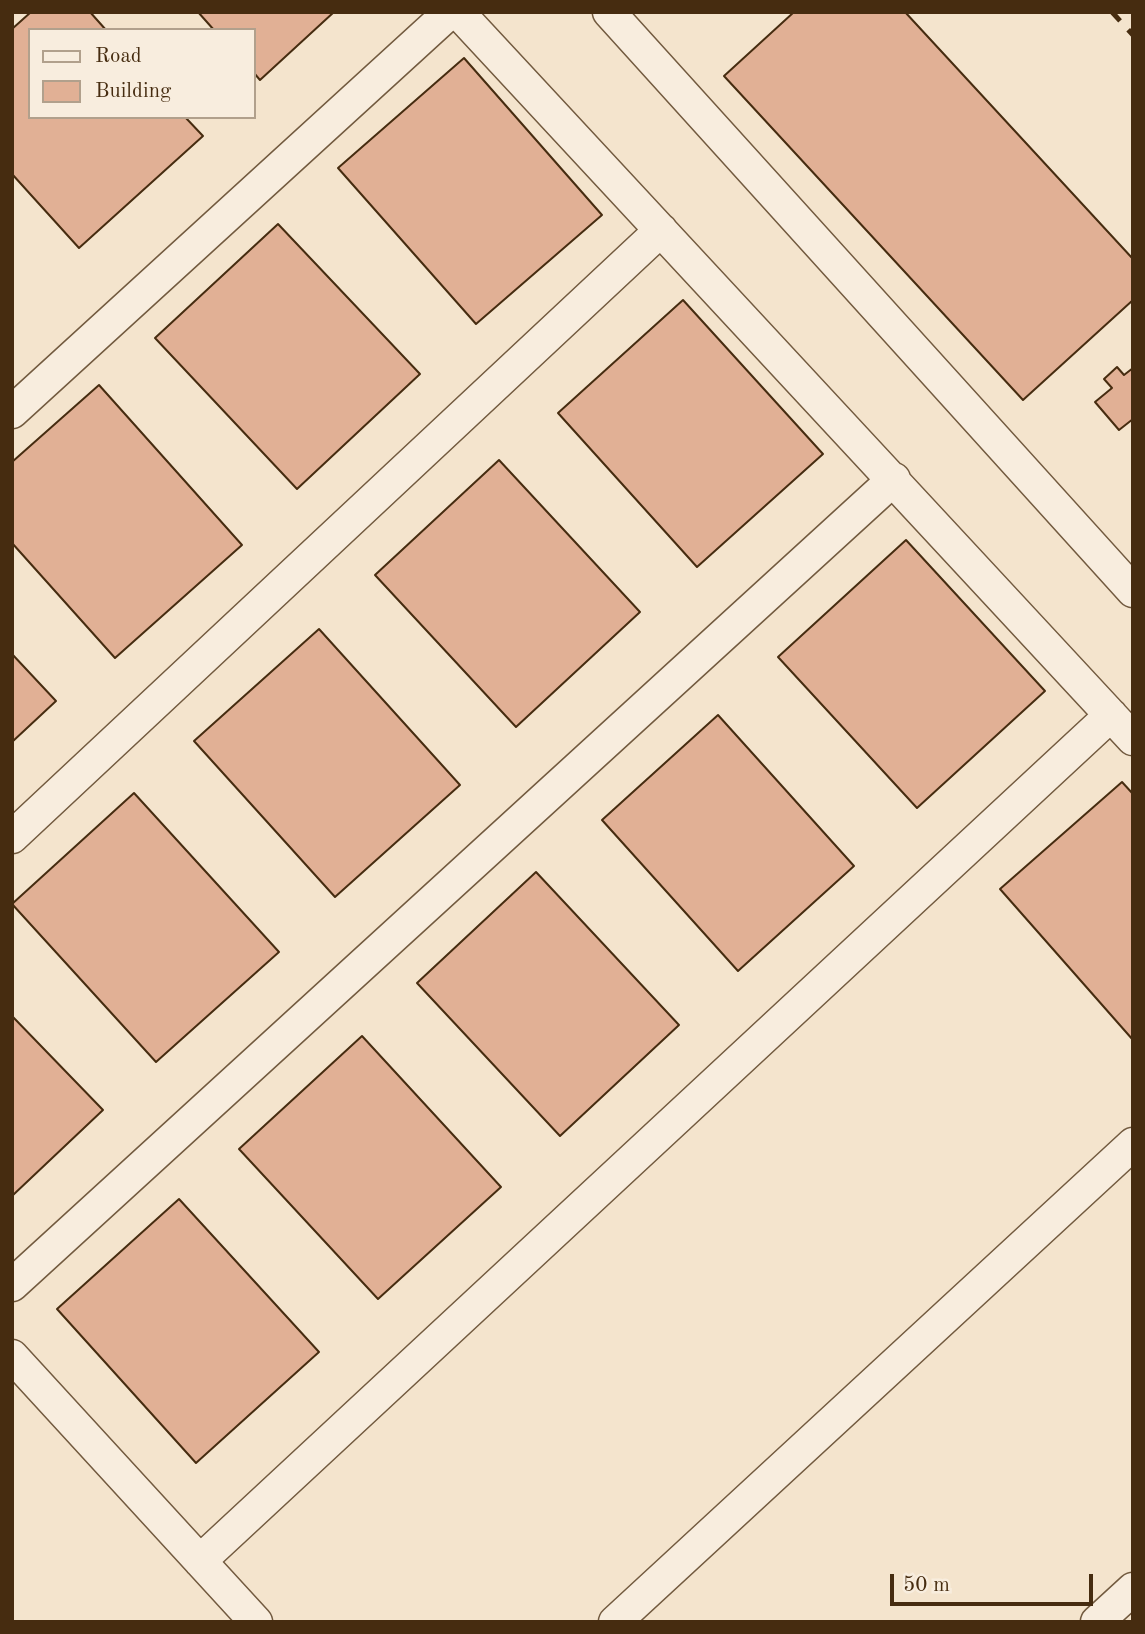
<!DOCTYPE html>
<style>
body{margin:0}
#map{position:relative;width:1145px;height:1634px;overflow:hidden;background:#f4e4cd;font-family:"Old Standard TT",serif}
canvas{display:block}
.frame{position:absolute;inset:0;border:14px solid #462c10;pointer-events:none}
.legend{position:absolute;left:28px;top:28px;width:228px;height:91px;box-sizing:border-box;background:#f8edde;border:2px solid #b1a08c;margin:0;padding:9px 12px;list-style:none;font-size:21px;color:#462c10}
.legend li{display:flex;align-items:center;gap:14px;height:35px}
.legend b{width:35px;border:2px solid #b1a08c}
.scale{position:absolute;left:890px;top:1574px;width:203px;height:32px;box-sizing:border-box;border:4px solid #462c10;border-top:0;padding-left:9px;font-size:21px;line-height:24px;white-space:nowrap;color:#462c10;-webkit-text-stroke:5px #f8edde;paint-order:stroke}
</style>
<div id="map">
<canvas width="1145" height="1634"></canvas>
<div class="frame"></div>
<ul class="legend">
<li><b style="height:9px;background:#f8edde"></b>Road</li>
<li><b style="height:19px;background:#e1b095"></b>Building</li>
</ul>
<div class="scale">50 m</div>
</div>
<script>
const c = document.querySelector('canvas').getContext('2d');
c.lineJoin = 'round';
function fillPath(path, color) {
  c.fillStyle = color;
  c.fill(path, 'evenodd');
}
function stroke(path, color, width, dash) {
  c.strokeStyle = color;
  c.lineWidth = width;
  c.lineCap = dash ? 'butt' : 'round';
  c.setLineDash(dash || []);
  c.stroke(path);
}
const building = new Path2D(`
 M31,12h59l16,18h-76v87h155l18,19 -124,112 -67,-74v-145z
 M198,12h136l-74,68 -6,-7v-43h-40z
 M794,12h111l228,247v41l-110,100 -299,-324z
 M464,58l138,157 -126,109 -138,-156z
 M278,224l142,150 -123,115 -142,-151z
 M683,300l140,154 -126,113 -139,-154z
 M1117,367l7,8 9,-7v51l-14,11 -24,-28 17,-14 -8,-9z
 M99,385l143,160 -127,113 -103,-115v-81z
 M499,460l141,152 -124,115 -141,-152z
 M906,540l139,151 -128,117 -139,-151z
 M319,629l141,156 -125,112 -141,-156z
 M12,654l44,47 -44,41z
 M718,715l136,151 -116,105 -136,-151z
 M1122,782l11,12v246l-133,-151z
 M134,793l145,159 -123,110 -144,-158z
 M536,872l143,153 -119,111 -143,-153z
 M12,1016l91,94 -91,86z
 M362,1036l139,151 -123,112 -139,-150z
 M179,1199l140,153 -123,111 -139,-154z`);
fillPath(building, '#e1b095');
stroke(building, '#462c10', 2);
const minor = new Path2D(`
 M458,12l675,727
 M609,12l524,579
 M12,412l438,-400
 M12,837l649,-607
 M12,1285l882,-806
 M12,1356l244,266
 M200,1561l911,-846
 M615,1622l518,-478
 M1097,1622l36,-33`);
stroke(minor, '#725a3f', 35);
stroke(minor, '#f8edde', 32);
stroke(new Path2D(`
 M1112,12l21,23`), '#462c10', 5, [12, 12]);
</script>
